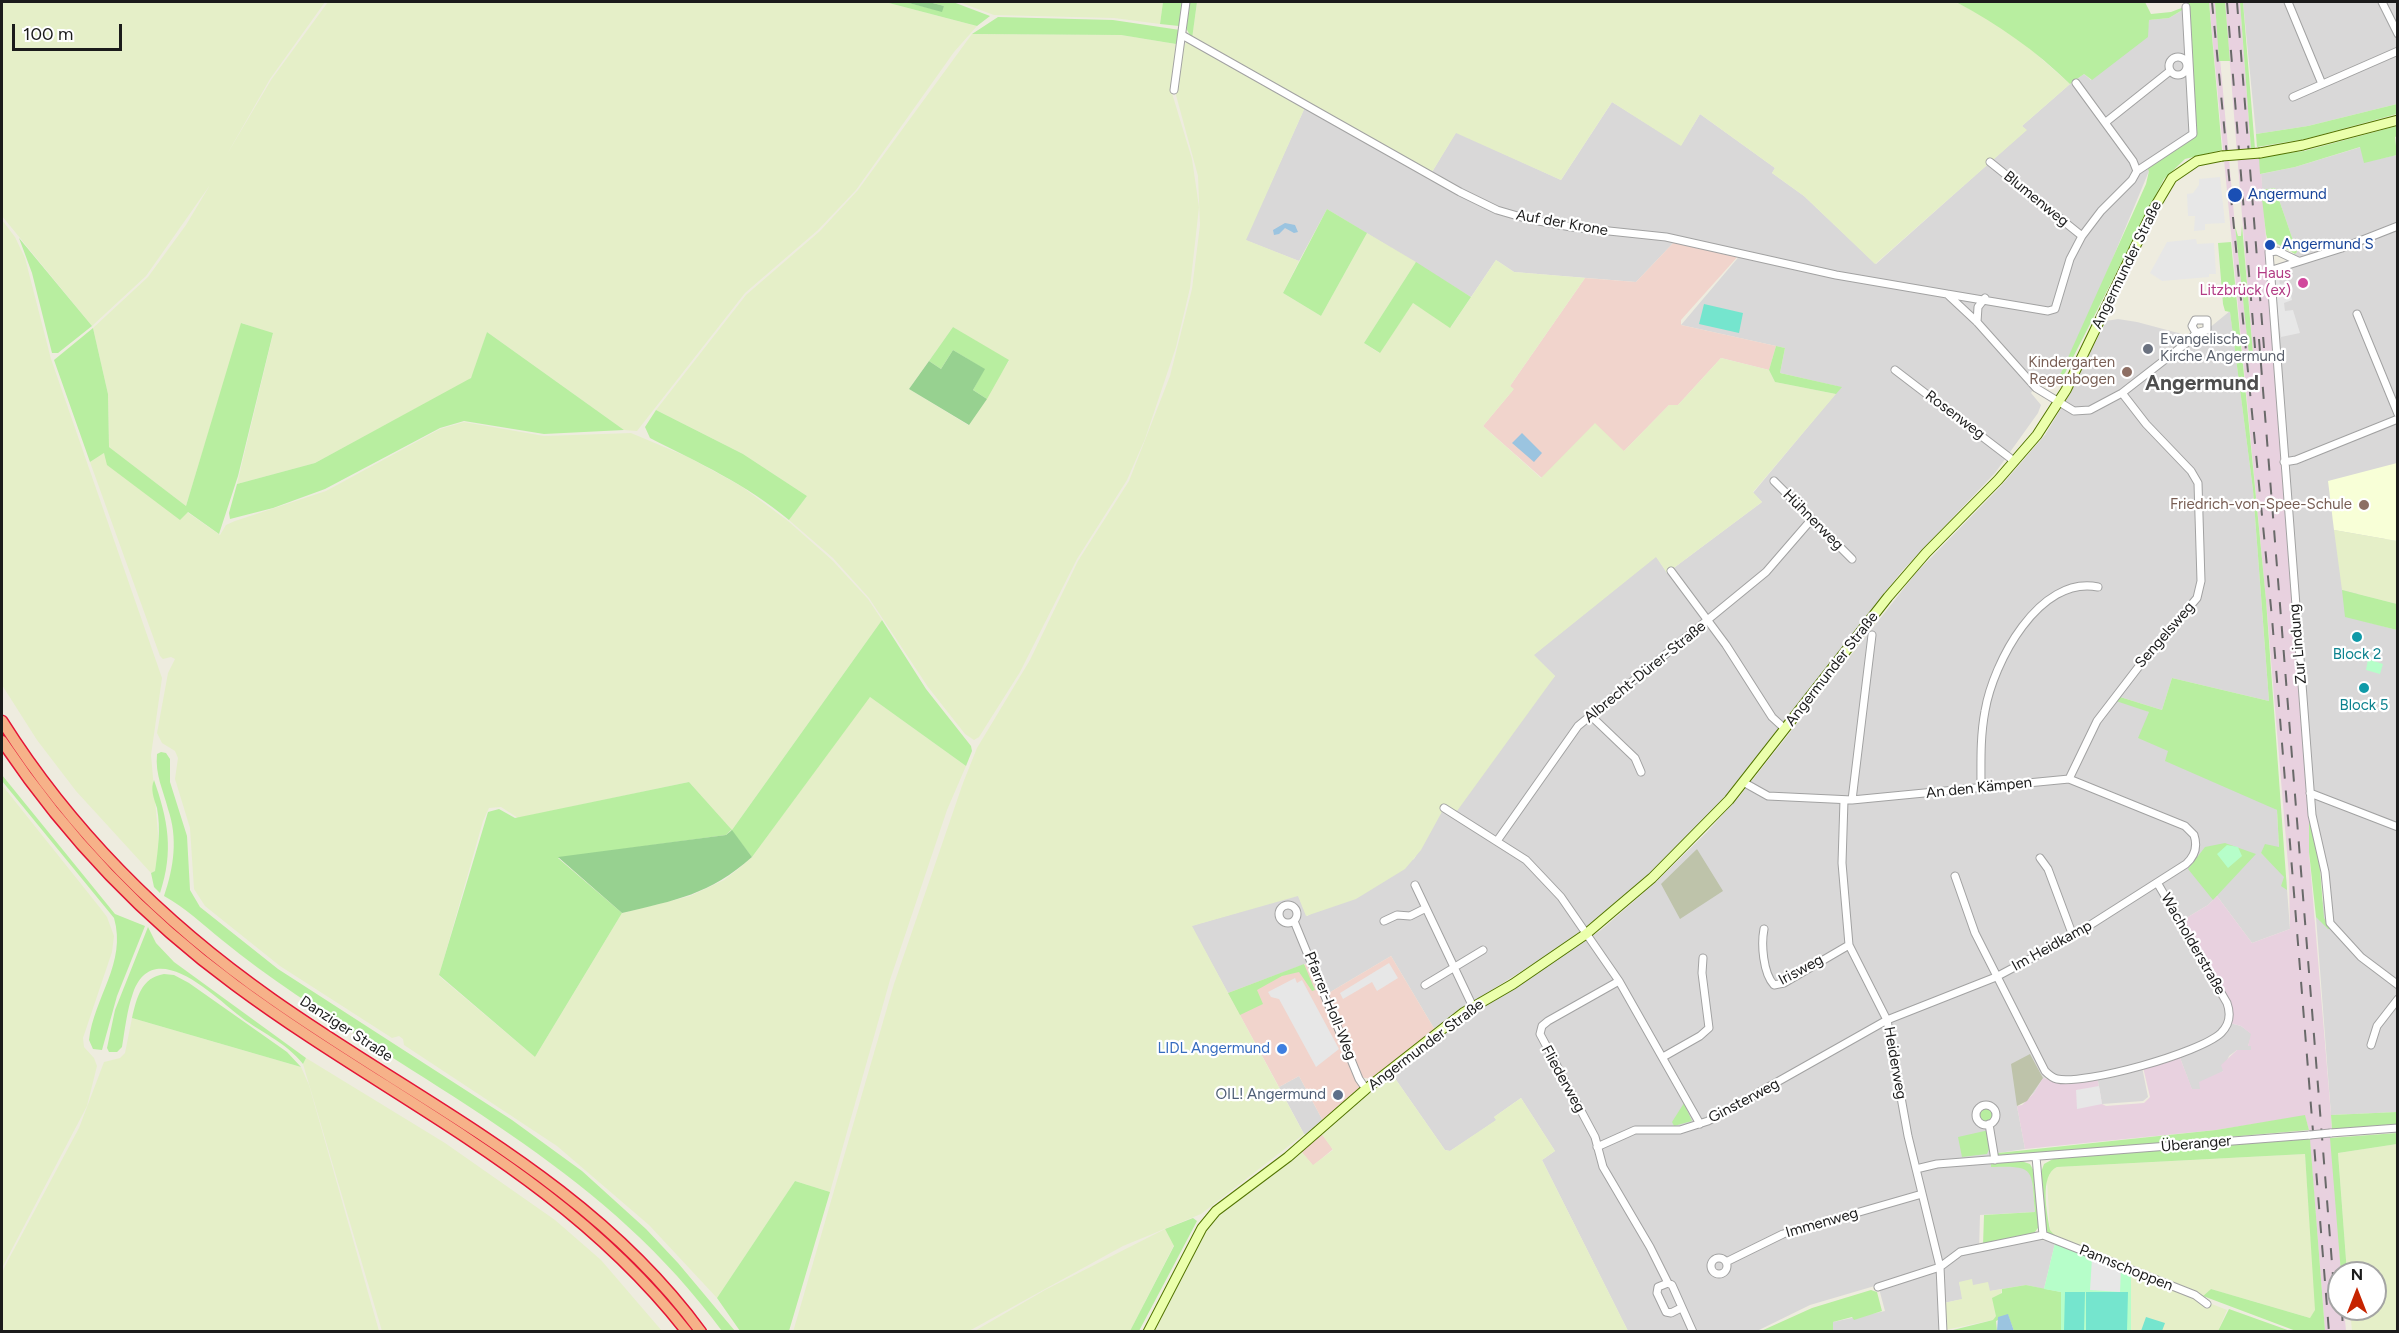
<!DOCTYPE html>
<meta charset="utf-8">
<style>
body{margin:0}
#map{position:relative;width:2399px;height:1333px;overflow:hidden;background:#eeecdf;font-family:Figtree,sans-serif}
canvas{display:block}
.frame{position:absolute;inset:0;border:3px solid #1b1b1b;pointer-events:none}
.north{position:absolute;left:2327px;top:1261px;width:60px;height:60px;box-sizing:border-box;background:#fff;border:2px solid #a4a4a4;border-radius:50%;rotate:0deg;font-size:16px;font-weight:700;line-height:24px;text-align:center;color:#1b1b1b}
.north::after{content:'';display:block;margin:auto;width:21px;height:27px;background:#c62400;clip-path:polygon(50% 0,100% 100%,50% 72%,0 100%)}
.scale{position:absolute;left:12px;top:24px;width:110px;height:27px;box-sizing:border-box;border:3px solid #1b1b1b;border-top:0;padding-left:8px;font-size:18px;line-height:21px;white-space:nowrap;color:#1b1b1b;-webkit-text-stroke:4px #fff;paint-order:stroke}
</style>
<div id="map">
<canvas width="2399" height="1333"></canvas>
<div class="frame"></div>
<div class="north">N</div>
<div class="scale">100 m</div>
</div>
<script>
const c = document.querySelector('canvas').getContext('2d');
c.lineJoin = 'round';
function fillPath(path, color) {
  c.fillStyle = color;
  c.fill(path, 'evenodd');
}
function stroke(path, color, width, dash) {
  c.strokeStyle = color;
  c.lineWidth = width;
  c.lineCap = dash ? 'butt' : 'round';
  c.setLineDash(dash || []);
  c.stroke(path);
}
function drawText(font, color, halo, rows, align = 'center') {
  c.font = font + ' Figtree,sans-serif';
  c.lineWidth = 4.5;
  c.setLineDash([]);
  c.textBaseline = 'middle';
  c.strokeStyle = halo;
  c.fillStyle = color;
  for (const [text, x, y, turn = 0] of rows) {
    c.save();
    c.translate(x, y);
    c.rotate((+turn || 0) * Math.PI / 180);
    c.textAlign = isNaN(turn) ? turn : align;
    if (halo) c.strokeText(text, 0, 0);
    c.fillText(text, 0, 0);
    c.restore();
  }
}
fillPath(new Path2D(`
 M2243,2h154v102l-89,22 -52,8z
 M2184,9l9,121 -44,41 -49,118 -39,85 -7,5h-15l-8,14 10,12 -3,8 -43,60 -93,98 -178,227 -35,37 -39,40 -87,70 -92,58 -36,27 -44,-74 -64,38 -14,-33 -85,32 -37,-67 107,-31 9,21 107,-57 30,-52 111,-131 -22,-21 123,-99 11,17 95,-71 -9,-9 88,-106 -61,-14 5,-25 -104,-23 61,-72 -65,-14 -41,43 -122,-10 -18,-12 -25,37 -144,-88 -28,52 -54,-21 61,-135 123,72 27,-45 105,48 51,-78 69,43 19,-31 75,54 -3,5 32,23 72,68 150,-134 -4,-4 48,-42 14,-10 7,6 57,-54 1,-6 20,-2z
 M2361,147l4,15 32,-7v386l-10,-3 -42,78 52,14v482l-66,3 -15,-198 10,-23 -13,-79 -43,-542 27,-21 -22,-64 -13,2 -1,-16 34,-7z
 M2230,311l23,179 16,211 -97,-23 -10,32 -42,-13 29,15 19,39 109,59 2,37 -18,6 25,23 4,53 -38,14 -35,-47 -9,9 -25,15 -2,6 45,78v21l-15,12 -69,30 6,30 -5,4 -41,3 -5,-28h-45l-9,2 -9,15 -17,13 8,43 -27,4 -7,13h28l8,3 5,8 3,35 -55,3 -1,35 58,-11 18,4 -11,46 -18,-4 -36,6 -31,-9 4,17 -19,4 -4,26 -6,2h-101v-9l52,-11 -7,-26 -68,20 -53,26h-129l-86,-171 13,-9 -34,-53 -27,19 3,3 -47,31 -5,-1 -53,-76 75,-58 48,-29 86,-57 54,-47 52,-51 32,-35 177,-224 85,-87 44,-51 26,-43 35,-71 12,-2 19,3 60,16z
 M2230,1023l11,3 11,8 -4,12h3l1,4h-15l-8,6 -6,15 -23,18 -8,1 -13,-35 26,-11z
 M1299,1076l24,45 -16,13h-3l-25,-47z`), '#d9d8d8');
fillPath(new Path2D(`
 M1676,240l64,14 -59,66v5l95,21 -7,24 -48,-12 -43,47h-9l-45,46 -82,27 -59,-52 30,-36 -3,-4 75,-108 51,4z
 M1391,956l44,74 -63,49 -13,-2 -32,-83z
 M1312,962l49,127 -38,32 -24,-45 -20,11 -51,-94z
 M1321,1133l12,16 -20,17 -13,-16z`), '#f1d4cc');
fillPath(new Path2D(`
 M2209,2h6l20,224 14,128h4l-28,-352h15l11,147 9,10 49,655v38l22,263 10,158h-2v36h5l2,22h-21l-16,-201 -4,-14 -89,14 -191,19 -8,-43 5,-1 12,-12 9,-15 18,3 36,-5 5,28 4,2 38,-3 6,-6 -7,-30 36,-12 13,34h8l-1,-7 24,-11 -2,-6 16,-15h14v-4h-3l3,-12 -10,-8 -11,-3 -1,-20 -46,-83 25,-15 9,-9 35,47 38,-14 -1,-53 -23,-276z`), '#e8d1df');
fillPath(new Path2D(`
 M2397,463v78l-63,-11 -6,-49z`), '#f8ffd7');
fillPath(new Path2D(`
 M1697,849l26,42 -43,28 -19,-35z
 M2030,1054l13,24 -16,23 -10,5 -6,-42z`), '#bec3aa');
fillPath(new Path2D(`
 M2,2h323l-55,77 -44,77 45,-76 57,-78h557l92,24 -23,26 -98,138 -38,40 -73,63 -108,138 -13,-1 -137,-98 -13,41 -5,7 -154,83 -78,21 36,-150 -31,-11 -56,183 -77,-59 -1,-53 -15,-66 55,-51 38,-52 24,-40 -64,91 -54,50 -90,-110z
 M959,2h204l-3,22 -46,-6 -120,-3z
 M1197,2h759l31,16 40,28 43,38 -48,42 5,4 -152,134 -71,-68 -32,-23 3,-5 -75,-54 -19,32 -69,-44 -51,78 -105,-47 -24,39 -240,-133z
 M972,34l149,1 55,9 -5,46 21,69 7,48 -9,81 -14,59 -31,92 -18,41 -50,79 -57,113 -41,65 -5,3 -9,-6 -37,-47 -59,-89 -36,-40 -44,-38 18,-24 -64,-42 -87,-44 90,-115 74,-64 38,-41zM953,327l56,34 -41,64 -59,-36z
 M1187,41l119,64 -60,135 53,21 -16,32 38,23 46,-83 49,29 -52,81 15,10 34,-50 38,24 45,-67 18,12 71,6 -75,108 4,3 -31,37 58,52 54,-55 29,28 45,-46h9l43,-47 48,12 6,12 61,12 -83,98 9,10 -95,71 -11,-16 -122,98 21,21 -98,135 -13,-3 -23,42 -16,19 -49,30 -50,17 -8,-20 -106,30 112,208 -103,80 -78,32 -154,85 -176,1 101,-348 69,-201 14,-35 53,-88 48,-99 51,-80 41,-105 22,-87 8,-64 -2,-49 -22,-81 6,-46z
 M2,220l13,17 10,21 26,101 111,319 -11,77 8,90 -4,26 -4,2 -75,-82 -39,-51 -35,-55z
 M464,422l80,14 87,-3 57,24 53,29 47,35 44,39 36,39 14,21 -150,210 -43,-48 -171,36 -17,-11 -12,1 -6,13 -44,155 96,81 87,-144 68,-17 34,-16 13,-10 15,-13 116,-159 2,-1 96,69 -19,44 -57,170 -60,212 -35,-11 -78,117 -68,-73 -92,-79 -153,-101 -1,-6 -4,-3 -7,2 -112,-72 -75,-60 -11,-17 -4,-61 -15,-49 3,-21 -3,-7 -13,-8 -5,-10 11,-60 7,-14 -4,-2 -8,2 -3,-3 -70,-194 14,-9 76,66 7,-7 33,23 6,-10 9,-4 91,-30 114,-62z
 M2334,530l63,11v63l-55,-14z
 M2,785l99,124 6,8 7,19 -2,16 -29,86 1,9 10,11 3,8 -10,40 -85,162z
 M132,1018l169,49 8,18 70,246h-377v-58l3,-7 74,-138 25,-66 16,-4 5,-5z
 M306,1058l139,85 110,77 46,40 61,71h-280l-79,-267z
 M1392,1074l53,76 5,1 46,-31 -2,-3 27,-19 34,53 -13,9 86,171 -476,1 59,-112 89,-70 13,15 20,-15 -12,-17z
 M2397,1144v187h-45l-2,-22h25v-36h-28l-9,-120z
 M2305,1154l11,156 -6,8 -99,-29 -8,7 -149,-60 -4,-6 -3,-50 5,-11 5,-2z
 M1165,1229l9,16 -44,86 -157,1 72,-42z
 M2131,1272l96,38 -9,21 -87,1z
 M1972,1279l1,6 15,-3 2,9 12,-2 -6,27 -3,4 -48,10 -1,-27 18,-4 -3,-17z`), '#e5efc8');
fillPath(new Path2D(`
 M885,2h20l36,9 3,-5 -15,-4h24l37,14 -13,10z
 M1163,2h22l-3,21 -3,3 -19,-2z
 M1188,2h9l-5,37 -6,-11z
 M1956,2h189l6,12 20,-2 13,-5v2l-15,9 -20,2 -1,17 -56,43 -8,-6 -14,10c-34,-33 -72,-60 -114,-82z
 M2187,2h22l13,148 -37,9 -21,20 -102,200c-8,5 -15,7 -23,0h15l7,-6 85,-189 3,-13 -4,-6 49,-31z
 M2215,2h10l5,59h-11z
 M2240,2h3l12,147h-4z
 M998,17l115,3 67,10 -4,14 -55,-9 -149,-1z
 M2397,104v10l-92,25 -48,8 -1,-13 52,-8z
 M2397,126v10l-2,1 2,18 -33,8 -4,-16 -65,20 -35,7 -1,-17 45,-6z
 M2275,188l22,64 -2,2 -28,-16 -1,-4 -5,-44z
 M1327,209l40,24 -46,83 -38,-23z
 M2242,225l11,129 -4,1 -14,-129 3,10h3z
 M19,238l73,88 -34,27h-6l-20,-80z
 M2231,242l35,358 21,290 -6,-4 3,-9 -23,-24 4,-9 14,3 -2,-37 -112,-49 3,-10 -30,-13 11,-26 -33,-11 4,-4 42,13 10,-32 97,23 -16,-211 -23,-178 -5,-1 -2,-7 -5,-61z
 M1416,262l55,35 -21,31 -37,-25 -33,50 -16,-10z
 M241,323l32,10 -35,143 -19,58 -31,-22 -8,8 -73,-55 -3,-12 -14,9 -36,-102 39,-32 15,66 1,53 77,59z
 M953,327l56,33 -22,39 -14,-9 11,-21 -31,-19 -12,19 -12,-8z
 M487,332l137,98 -80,4 -80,-13 -24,7 -115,61 -52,19 -43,11 -1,-6 8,-29 78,-21 156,-85z
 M1776,346l9,2 -5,25 62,14 -6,7 -61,-12 -6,-12z
 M656,410l87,44 64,42 -18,24c-43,-36 -90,-57 -139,-82l-5,-11z
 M2342,590l55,14v26l-52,-13z
 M882,620l44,69 45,57 1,5 -6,15 -96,-69 -118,160 -21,-27 -5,5 -168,23 64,55 -87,144 -96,-82 49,-163 11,-3 16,9 174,-36 43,48z
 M161,752l5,1 4,6v23l17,54 3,54 10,17 78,62 234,151 70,51 64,58 32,34 57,68h-13c-114,-156 -272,-231 -427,-337 -25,-17 -50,-35 -73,-54 -20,-16 -36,-32 -58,-44 10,-29 14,-58 4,-87 -5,-20 -13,-34 -11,-55z
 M2,775l113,139 30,12 -28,70 -15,54 -9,-1 -4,-9c5,-43 38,-77 25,-122l-112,-137z
 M154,780c14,40 20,71 6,113l-6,-6 -3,-14 4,-2c3,-21 6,-42 2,-63 -3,-9 -7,-19 -3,-28z
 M2309,814l10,44 5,60 7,11h-3l-12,-12 -7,-65z
 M2225,843l31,11 -43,46 -25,-31 17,-22z
 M148,927l8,16 18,19 132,96 -3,6c-17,-22 -45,-33 -66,-50 -24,-19 -84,-78 -104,-21 -6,17 -8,36 -11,54l-5,5h-8l-2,-4 8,-38z
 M1304,964l11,26 -3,1 -13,-19 -17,4 -25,14 6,14 -23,11 -12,-22z
 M164,974l10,1 15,8 98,69 14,15 -169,-49c5,-21 9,-40 32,-44z
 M1684,1103l8,18 -18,5 -2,-4z
 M1979 1115a7 7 0 1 1 14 0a7 7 0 1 1-14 0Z
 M2397,1112v12l-65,5 -1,-14z
 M2305,1115l4,15 -311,27v-4l218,-23z
 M1989,1130l1,17 -3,7 -25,3 -4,-20z
 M2397,1133v11l-59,9 9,120h-6l-11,-135z
 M2310,1139l15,192h-29l-93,-35 8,-7 99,29 5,-8 -10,-156 -248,13c-18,8 -10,47 -7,63 9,14 48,20 64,31l-66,-27 -3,-4 -5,-55 4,-11 11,-6z
 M2021,1161l9,3 5,9 5,52 -8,11 -49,10 1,-31 51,-3c-4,-42 2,-47 -44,-45v-3z
 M795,1181l35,11 -41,139h-49l-23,-33z
 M1193,1218l4,3 -58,110h-9l44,-85 -9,-17z
 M2026,1285l35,7v39h-47l-6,-16 -12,6 1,10 -52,1 48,-12 3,-4 -4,-18 10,-5v-4z
 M1871,1290l6,2 5,19 -28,9 -2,-3 -19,5v9h-72l51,-23z
 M2229,1309l53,19 8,3h-72z`), '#b8eea0');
fillPath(new Path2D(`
 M905,2h24l15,4 -2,6z
 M953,350l32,19 -12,21 14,9 -18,26 -60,-36 20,-28 12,8z
 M732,830l20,27c-43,38 -76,43 -130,56l-64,-56 168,-22z`), '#97d190');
fillPath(new Path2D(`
 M2368,659l15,5 -3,10 -14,-4z
 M2227,845l11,2 4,9 -14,12 -11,-14z
 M2055,1243l76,29v59h-70v-39l-17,-3z`), '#b6fec9');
fillPath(new Path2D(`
 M1704,304l39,9 -4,20 -40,-9z
 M2065,1292h20l-1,39h-20z
 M2086,1292h42l-1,39h-41z
 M2146,1317l19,6 -3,8h-21z`), '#75e5ce');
fillPath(new Path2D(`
 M2220,177l5,46 -20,1v6l-11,1 1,-15h-7l-1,-22 6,-1 6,-8v-6z
 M2196,239l1,5 17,-1 2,31h-7v3l-47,4 -12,-8 17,-31z
 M2278,275l2,9 8,-1 4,17 -8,3 1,8 8,-1 7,23 -19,4 -8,-61z
 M1389,963l9,15 -21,13 -5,-9 -29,17 -3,-6z
 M1295,978l2,5 5,-3 37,69 -23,18 -37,-68 -8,-2 -3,-5z
 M2099,1086l3,18 -25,5 -1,-19z
 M2092,1258l29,10 -1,24 -30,-2z`), '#e7e7e7');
fillPath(new Path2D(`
 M1285,223l10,2 3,7 -4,1 -9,-5 -6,6 -5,1 -1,-5z
 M1522,433l20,20 -8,9 -22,-19z
 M2008,1314l6,17h-17l1,-14z`), '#9bc4e0');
const minor = new Path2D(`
 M2288,2l34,82
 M2382,2l16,32
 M1182,35l278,157 37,18 31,9 43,8 95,10 170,38 111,19 30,28 59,66 38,23 16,-1 32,-17 67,-52 7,-8 -4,-7 3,-6h12v10l-11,3
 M2169 66a9 9 0 1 1 18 0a9 9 0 1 1-18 0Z
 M2076,83l57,78 4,10
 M1174,90l12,-88
 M2293,97l105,-46
 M2106,122l64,-51
 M1990,162l92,74
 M2298,261l-21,-10 -8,1 43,563 13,57 5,51 31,34 37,28
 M2269,271l73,-23 56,-22
 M1947,294l101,17 7,-2 15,-50 12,-23 19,-25 31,-31 5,-9 56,-37 -7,-127
 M2357,314l41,100
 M1977,322l1,-15 7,-9
 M1895,370l119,91
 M2284,462l12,-2 102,-41
 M1774,481l78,78
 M1671,571l55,74 46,72 13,12
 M1590,715l45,43 6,14
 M2069,779l28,-58 43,-56 57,-67 4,-17 -3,-98 -7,-12 -45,-47 -24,-31
 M1981,789c0,-26 -1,-52 4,-78 8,-48 54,-136 113,-124
 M2310,793l88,34
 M1844,800l-2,63 7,82 38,75 21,116 32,131 3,65
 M1852,800l20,-165
 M1444,808l82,52 35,37 58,84 81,143
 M1497,841l81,-115 188,-154 45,-52
 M2040,858l8,11 25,67
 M1955,876l20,57 70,138c4,4 7,7 12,8 28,6 143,-26 164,-46 9,-9 10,-19 6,-30l-69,-119
 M1415,885l58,122
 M1279 914a9 9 0 1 1 18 0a9 9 0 1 1-18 0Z
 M1294,921l65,158 7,10
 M1384,921l13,-6 13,1 16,-8
 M1764,929c-3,15 -1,44 10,56l10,-2 65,-38
 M1619,981l-71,40 -6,5 -2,8 55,103 8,30 47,80 18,36 4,2 21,47
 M1425,985l58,-35
 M2371,1045l6,-19 21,-27
 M1663,1057l37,-21 9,-8 -7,-55 1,-15
 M1976 1115a10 10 0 1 1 20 0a10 10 0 1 1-20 0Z
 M1989,1124l6,36
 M2330,1133l68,-5
 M1597,1147l38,-17h45l28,-9 179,-101 109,-43 77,-41 113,-72c9,-8 12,-17 8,-29l-9,-9 -116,-47 -217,21 -84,-4 -25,-14
 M2036,1157l7,78 152,60 12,9
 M1916,1169l21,-5 373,-29
 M1711 1266a8 8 0 1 1 16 0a8 8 0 1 1-16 0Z
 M1726,1262l57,-28 139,-40
 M1668,1283l-10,4 -1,6 9,19 5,1 10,-5
 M1878,1287l62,-20 20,-15 83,-17`);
const secondary = new Path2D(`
 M2260,153l43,-8 95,-25
 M1148,1332l54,-104 14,-17 72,-54 78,-68 97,-76 50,-29 73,-50 66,-56 77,-78 159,-203 38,-44 72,-73 39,-45 29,-45 87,-180 19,-32 25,-17 25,-5`);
const trunk = new Path2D(`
 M2,721c70,111 163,203 270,278 149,105 319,182 429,333
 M2,741c63,94 142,177 233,244 158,117 327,187 452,347`);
stroke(minor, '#a2a2a2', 9);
stroke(secondary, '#527400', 11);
stroke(trunk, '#e41536', 13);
stroke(minor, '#fff', 7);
stroke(secondary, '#ebffac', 9);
stroke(trunk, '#f6b289', 10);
stroke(new Path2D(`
 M2212,2l60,616 57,714
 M2227,2l28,346
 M2237,2l27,346
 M2259,339l74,937
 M2342,1309l1,23`), '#696969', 2, [12, 12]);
const minorBridge = new Path2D(`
 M2310,1135l20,-2`);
const secondaryBridge = new Path2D(`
 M2222,156l38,-3`);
stroke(minorBridge, '#a2a2a2', 9, []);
stroke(secondaryBridge, '#527400', 11, []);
stroke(minorBridge, '#fff', 7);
stroke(secondaryBridge, '#ebffac', 9);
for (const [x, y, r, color] of [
 [2235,195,8,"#1a4fb4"],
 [2270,245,6,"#1a4fb4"],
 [2303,283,6,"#d1479c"],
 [2148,349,6,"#6b7280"],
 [2127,372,6,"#8d6e63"],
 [2364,505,6,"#8d6e63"],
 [2357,637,6,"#0f9aa8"],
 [2364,688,6,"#0f9aa8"],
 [1282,1049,6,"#3f7fe0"],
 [1338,1095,6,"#5c6f8a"]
]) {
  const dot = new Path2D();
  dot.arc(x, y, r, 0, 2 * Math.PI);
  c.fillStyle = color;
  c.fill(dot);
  stroke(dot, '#fff', 2);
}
drawText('15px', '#164399', '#fff', [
 ["Angermund",2248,195],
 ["Angermund S",2282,245]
], 'left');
drawText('15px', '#1b1b1b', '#fff', [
 ["Blumenweg",2036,199,39],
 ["Auf der Krone",1562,223,10],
 ["Angermunder Straße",2127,265,-64],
 ["Rosenweg",1955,415,37],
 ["Hühnerweg",1813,520,45],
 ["Sengelsweg",2165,635,-49],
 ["Zur Lindung",2298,644,-95],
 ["Angermunder Straße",1832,669,-52],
 ["Albrecht-Dürer-Straße",1645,672,-39],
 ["An den Kämpen",1979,788,-6],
 ["Wacholderstraße",2193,944,60],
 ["Im Heidkamp",2052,946,-29],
 ["Irisweg",1801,970,-28],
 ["Pfarrer-Holl-Weg",1330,1006,68],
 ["Danziger Straße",346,1029,33],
 ["Angermunder Straße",1426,1045,-37],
 ["Heiderweg",1895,1063,80],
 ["Fliederweg",1563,1079,61],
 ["Ginsterweg",1744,1101,-28],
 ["Überanger",2196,1144,-5],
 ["Immenweg",1822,1223,-16],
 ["Pannschoppen",2126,1268,22]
]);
drawText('15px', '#b23c85', '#fff', [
 ["Haus",2291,274],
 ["Litzbrück (ex)",2291,291]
], 'right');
drawText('15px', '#5b616d', '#fff', [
 ["Evangelische",2160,340],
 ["Kirche Angermund",2160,357]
], 'left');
drawText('15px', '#785e54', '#fff', [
 ["Kindergarten",2115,363],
 ["Regenbogen",2115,380],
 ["Friedrich-von-Spee-Schule",2352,505]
], 'right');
drawText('15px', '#0d838f', '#fff', [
 ["Block 2",2357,655],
 ["Block 5",2364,706]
]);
drawText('15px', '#366cbe', '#fff', [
 ["LIDL Angermund",1270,1049]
], 'right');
drawText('15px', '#4e5e75', '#fff', [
 ["OIL! Angermund",1326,1095]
], 'right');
drawText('bold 21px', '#4e4e4e', '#fff', [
 ["Angermund",2202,384]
]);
</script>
